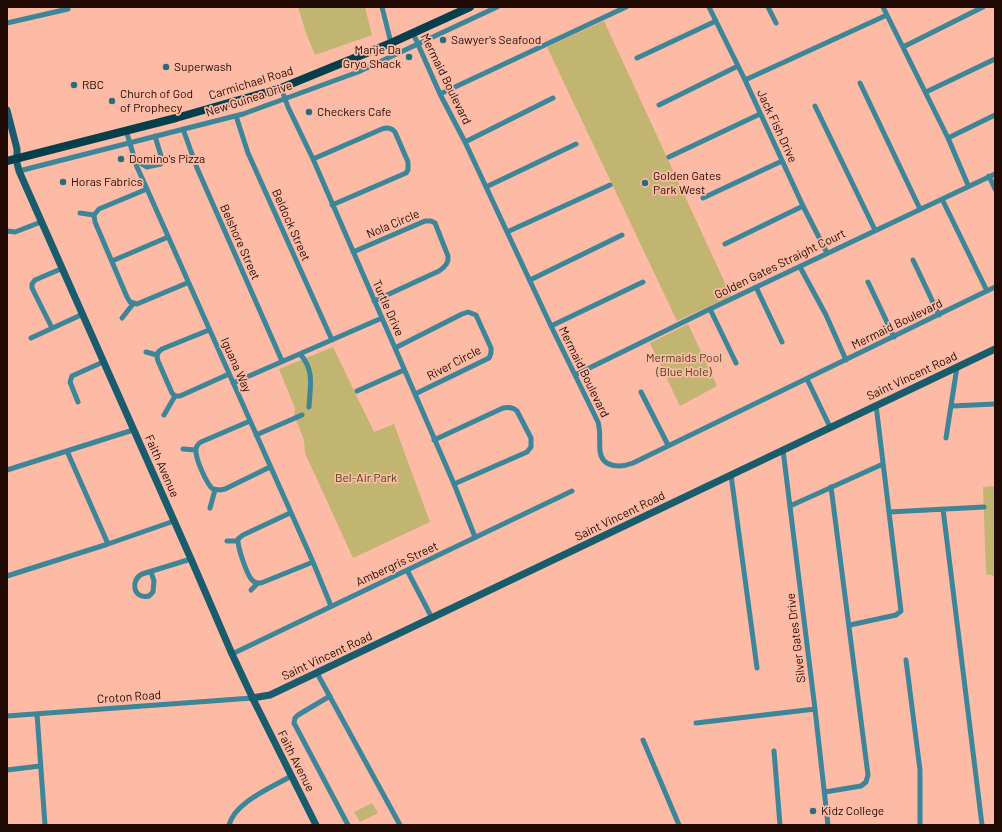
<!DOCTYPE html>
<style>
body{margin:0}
#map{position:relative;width:1002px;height:832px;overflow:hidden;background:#fdbaa5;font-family:Barlow,sans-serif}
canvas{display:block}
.frame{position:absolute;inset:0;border:8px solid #210a04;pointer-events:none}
</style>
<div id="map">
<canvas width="1002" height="832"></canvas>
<div class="frame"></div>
</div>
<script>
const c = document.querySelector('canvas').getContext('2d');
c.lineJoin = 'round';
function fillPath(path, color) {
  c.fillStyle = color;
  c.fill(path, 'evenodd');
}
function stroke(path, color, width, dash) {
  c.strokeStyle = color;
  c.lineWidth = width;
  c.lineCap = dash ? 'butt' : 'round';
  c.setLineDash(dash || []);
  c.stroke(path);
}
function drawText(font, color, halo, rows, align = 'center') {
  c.font = font + ' Barlow,sans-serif';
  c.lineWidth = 3.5;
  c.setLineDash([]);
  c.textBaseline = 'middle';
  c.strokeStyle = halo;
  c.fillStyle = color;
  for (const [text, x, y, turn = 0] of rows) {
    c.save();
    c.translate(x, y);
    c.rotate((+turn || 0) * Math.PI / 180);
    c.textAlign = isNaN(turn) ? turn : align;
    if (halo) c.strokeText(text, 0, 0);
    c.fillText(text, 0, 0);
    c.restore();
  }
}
fillPath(new Path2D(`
 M298,7h67l7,28 -57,20 -9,-22z
 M604,21l127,275 -54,25 -130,-274z
 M688,324l29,62 -37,20 -30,-63z
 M333,347l41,85 20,-8 36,98 -77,36 -48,-105 -1,-13 -10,-25 1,-7 -16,-39z
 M995,486v90l-9,-2 -3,-87z
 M372,803l6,10 -18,9 -6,-10z`), '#c2b471');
stroke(new Path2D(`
 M382,7l9,36
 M709,7l36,73 58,126 24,47
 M768,7l8,16
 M883,7l65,131 20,47
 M7,23l61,-14
 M413,33l27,61 25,48 86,184 47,96c3,10 1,19 2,29 2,17 20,17 33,12l362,-176
 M903,47l80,-40
 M637,58l79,-37
 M745,80l142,-65
 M860,83l60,126
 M281,88l7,19 25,52 141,325 21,53
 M926,92l69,-33
 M440,94l186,-87
 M659,105l79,-39
 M815,106l60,124
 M236,116l12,37 84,187
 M183,129l14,39 85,193
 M126,130l11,37 10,22 166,373 18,44
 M948,138l47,-23
 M465,142l88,-44
 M669,157l91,-43
 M313,159l69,-30c5,-2 10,-1 13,3l13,30v8l-2,3 -74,32
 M135,160l12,7 14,-3v-8l-6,-20
 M19,171l224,-57 115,-42 139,-65
 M989,176l6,13
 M486,187l90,-43
 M147,189l-48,20 -5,6 1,7 32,75 3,5 7,2 50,-21
 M703,198l79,-37
 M942,199l45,92
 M80,213l14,2
 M7,231l8,1 26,-10
 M507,232l103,-47
 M725,244l78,-38
 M353,252l72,-31h6l4,2 13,33c1,7 -3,11 -9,15l-65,30
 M913,260l26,55
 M112,261l56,-24
 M800,267l26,48 20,45
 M530,280l92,-45
 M868,282l26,55
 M756,287l26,55
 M710,309l26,54
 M122,318l11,-14
 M551,326l92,-44
 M52,328l-20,-40v-4l3,-4 28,-12
 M209,330l-47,19c-5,3 -6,7 -4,12l14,32 3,3h5l49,-22
 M31,338l52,-24
 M395,348l67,-34 6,-2 8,3 15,33v5l-2,5 -74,36
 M146,352l11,3
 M300,354c15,16 10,33 9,53
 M575,375l135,-66 285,-135
 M807,379l23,48
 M233,383l149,-65
 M357,391l47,-21
 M641,392l27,53
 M78,402l-8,-20 2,-6 31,-14
 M952,406l43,-2
 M164,415l11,-19
 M250,421l-49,21c-3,2 -5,4 -5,8 -1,8 11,35 17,39l7,1 5,-1 45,-22
 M256,435l46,-20
 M946,438l11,-71
 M434,440l69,-32c5,-1 10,-1 14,3l14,27v9l-4,5 -73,32
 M183,449l13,1
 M783,450l32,259 13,116
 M67,451l41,93
 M7,470l126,-40
 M731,475l26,193
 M790,506l93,-42
 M210,508l5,-18
 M943,509l39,316
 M889,512l95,-5
 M290,513l-47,22 -5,4c-1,7 9,36 14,41 3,3 5,3 9,3l52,-21
 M227,541h11
 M407,570l25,48
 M151,572l3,9 -1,11 -4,4c-16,4 -19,-16 -7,-22l49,-15
 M7,576l101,-32 66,-23
 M251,590l7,-7
 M850,625l46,-10 5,-4 -25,-206
 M232,654l340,-163
 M906,660l14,110v55
 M317,673l83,152
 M330,696l-32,19 -3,3 -1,5 54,102
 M37,714l8,111
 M7,716l245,-18
 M696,723l119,-14
 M643,740l36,85
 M774,751l6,74
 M7,770l33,-4
 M825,792l36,-6 5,-4 2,-7 -37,-288
 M229,825c6,-23 42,-37 62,-49`), '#3d8598', 5);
stroke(new Path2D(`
 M7,110l10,39v14l2,8 172,388 41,95 22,47 62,124
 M252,698l18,-3 725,-346`), '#195c6d', 7);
stroke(new Path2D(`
 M7,161l169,-43 105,-30 110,-45 79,-36`), '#063f4c', 8);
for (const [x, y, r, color] of [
 [443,40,4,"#296c7d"],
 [409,57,4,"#296c7d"],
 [166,67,4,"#296c7d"],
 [74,85,4,"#296c7d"],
 [112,101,4,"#296c7d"],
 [309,112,4,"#296c7d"],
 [121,159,4,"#296c7d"],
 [63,182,4,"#296c7d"],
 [645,183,4,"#296c7d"],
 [813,811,4,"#296c7d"]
]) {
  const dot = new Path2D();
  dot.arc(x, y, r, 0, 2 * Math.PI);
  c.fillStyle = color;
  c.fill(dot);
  stroke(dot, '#fdbaa5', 1.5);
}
drawText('12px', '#210a04', '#fdbaa5', [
 ["Sawyer's Seafood",451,40],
 ["Manje Da",401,50,"right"],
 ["Gryo Shack",401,64,"right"],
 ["Superwash",174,67],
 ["RBC",82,85],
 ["Church of God",120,94],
 ["of Prophecy",120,108],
 ["Checkers Cafe",317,112],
 ["Domino's Pizza",129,159],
 ["Golden Gates",653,176],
 ["Park West",653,190],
 ["Horas Fabrics",71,182],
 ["Kidz College",821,811]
], 'left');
drawText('12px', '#210a04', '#fdbaa5', [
 ["Mermaid Boulevard",446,79,64],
 ["Carmichael Road",251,83,-17],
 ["New Guinea Drive",249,99,-18],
 ["Jack Fish Drive",777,126,65],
 ["Nola Circle",393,224,-23],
 ["Beldock Street",291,225,66],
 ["Belshore Street",240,242,66],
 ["Golden Gates Straight Court",780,264,-26],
 ["Turtle Drive",388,308,66],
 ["Mermaid Boulevard",897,324,-26],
 ["River Circle",454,363,-28],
 ["Iguana Way",236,365,66],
 ["Mermaid Boulevard",584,372,64],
 ["Saint Vincent Road",912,376,-25],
 ["Faith Avenue",162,466,66],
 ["Saint Vincent Road",620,516,-26],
 ["Ambergris Street",397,564,-25],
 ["Silver Gates Drive",796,638,-97],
 ["Saint Vincent Road",327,656,-25],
 ["Croton Road",129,697,-4],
 ["Faith Avenue",296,761,63]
]);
drawText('12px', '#4b441e', '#fdbaa5', [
 ["Mermaids Pool",684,358],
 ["(Blue Hole)",684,372],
 ["Bel-Air Park",366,478]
]);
</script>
